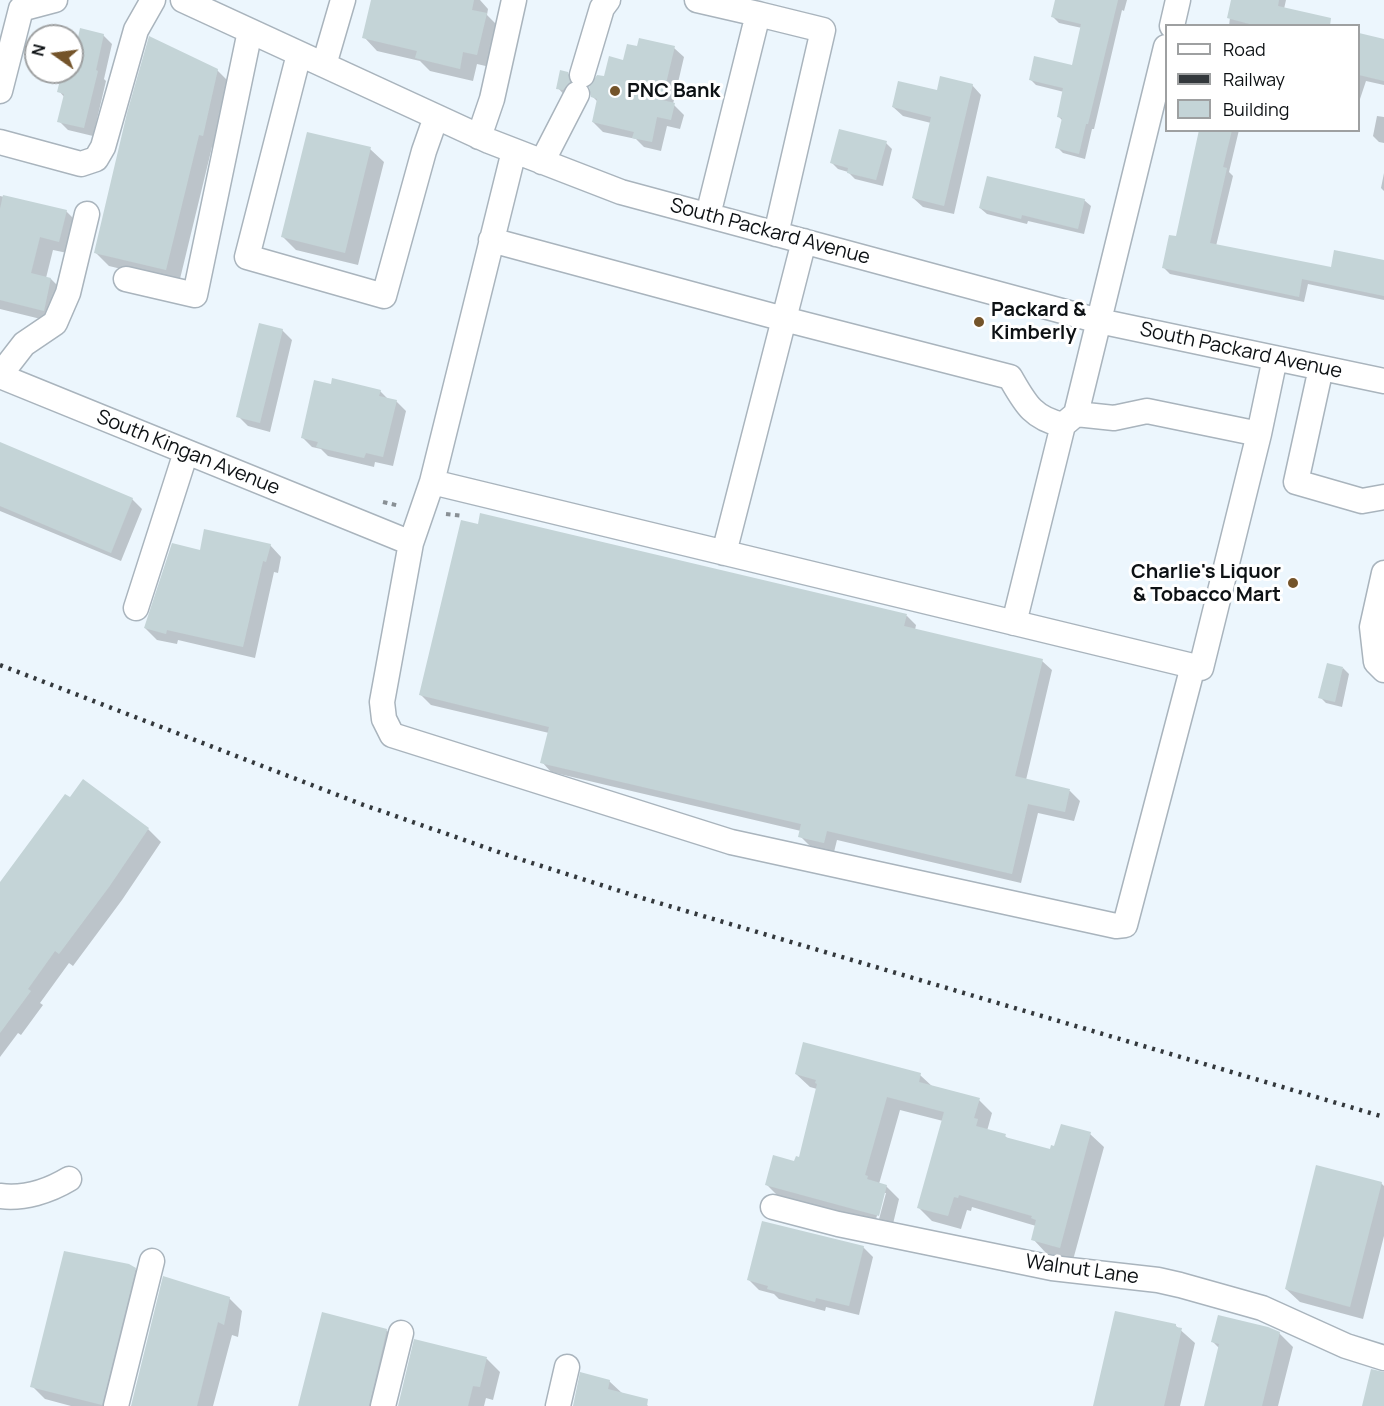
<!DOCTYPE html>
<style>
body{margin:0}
#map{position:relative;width:1384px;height:1406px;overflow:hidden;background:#ecf6fd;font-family:Manrope,sans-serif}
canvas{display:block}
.legend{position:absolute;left:1165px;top:24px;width:195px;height:108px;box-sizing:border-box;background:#fff;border:2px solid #9ea0a1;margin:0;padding:8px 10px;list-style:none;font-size:18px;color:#0d1114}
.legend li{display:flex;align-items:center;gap:12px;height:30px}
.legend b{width:30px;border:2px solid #9ea0a1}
.north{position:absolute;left:24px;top:24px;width:60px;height:60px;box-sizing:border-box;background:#fff;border:2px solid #9ea0a1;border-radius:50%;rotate:284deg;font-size:16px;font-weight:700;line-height:24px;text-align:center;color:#0d1114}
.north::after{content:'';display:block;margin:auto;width:21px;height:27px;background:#74542a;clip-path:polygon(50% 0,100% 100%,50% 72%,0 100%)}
</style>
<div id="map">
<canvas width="1384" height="1406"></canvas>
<ul class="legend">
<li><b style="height:8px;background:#fff"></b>Road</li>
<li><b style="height:8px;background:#33383c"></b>Railway</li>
<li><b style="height:16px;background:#c4d4d7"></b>Building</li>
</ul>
<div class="north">N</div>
</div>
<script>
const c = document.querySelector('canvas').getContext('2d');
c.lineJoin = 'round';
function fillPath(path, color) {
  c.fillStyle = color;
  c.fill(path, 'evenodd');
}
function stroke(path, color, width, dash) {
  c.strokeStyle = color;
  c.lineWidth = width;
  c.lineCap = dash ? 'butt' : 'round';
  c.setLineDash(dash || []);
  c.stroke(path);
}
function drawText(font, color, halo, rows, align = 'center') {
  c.font = font + ' Manrope,sans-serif';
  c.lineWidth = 6;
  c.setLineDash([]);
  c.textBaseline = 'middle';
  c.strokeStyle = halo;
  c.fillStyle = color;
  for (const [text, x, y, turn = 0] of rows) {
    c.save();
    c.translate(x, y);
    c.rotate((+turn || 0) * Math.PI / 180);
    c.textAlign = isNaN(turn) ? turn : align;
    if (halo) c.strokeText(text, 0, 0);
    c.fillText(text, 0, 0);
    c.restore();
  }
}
fillPath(new Path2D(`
 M373,0h107l8,9 -1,6 13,13 -10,39 -13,-3 -4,17 -43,-10 -10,-10 -43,-10 -13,-14z
 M1091,0h36l-3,11 -2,-1 -28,119h-2l-7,30 -22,-6 -6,-6 6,-26 -5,-5 6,-24 -28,-7 -6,-6 43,-13 9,-38 -23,-5 -6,-6z
 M1232,0h54l-2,9 35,17h-90z
 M103,35l9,9 -8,35 2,2 -13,55 -25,-6 -9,-9 6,-23 -6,-7 4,-19h9v-20l4,1z
 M1358,35l26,18v32l-18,-4 -8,24z
 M674,48l10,9 -11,47 11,11 -4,14 -13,-3 -6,25 -17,-4 -8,-8 -33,-7 -10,-10 5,-20 -6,-6 13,-18 19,-17z
 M217,70l14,14 -15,64 -4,-1 -33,136 -70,-17 -14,-14z
 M567,73l11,10 -11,15 -9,-10z
 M972,85l9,10 -27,119 -31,-7 -10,-9 18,-75 -28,-7 -10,-9 45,-15z
 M1377,116l7,1v26l-5,-1 -6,-6z
 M1201,130h38l-10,42 4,4 -17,70 116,23 52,-7v38l-76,-16 -4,18 -134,-28 -6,-6 13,-30z
 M886,143l6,6 -9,37 -28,-7 -7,-7 -10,-3 -6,-6z
 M370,149l14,13 -26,103 -62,-15 -13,-13z
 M1384,173v18l-3,-3z
 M0,196l66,15 14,14 -8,29 -19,-4 -7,28 5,1 13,13 -7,31 -57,-14z
 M1084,200l7,6 -7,28 -56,-13 -1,3 -40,-10 -7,-6z
 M282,330l10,10 -22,92 -22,-6 -10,-10z
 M380,391l9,9 7,1 10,10 -13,55 -18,-4 -1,5 -46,-11 -7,-7 -9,-2 -10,-10z
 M0,444l132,55 10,10 -21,52 -121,-50z
 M270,545l11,12 -3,16 -4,-1 -19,86 -77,-18 -1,4 -20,-4 -12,-12 56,-76z
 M907,616l9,9 -1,5 127,31 10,9 -26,110 44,11 10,10 -6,20 -36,-8 -17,70 -184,-43 -3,12 -24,-6 -10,-10 1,-5 -250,-59 -9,-10 7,-29 -118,-28 -10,-10z
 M1343,668l6,6 -7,33 -16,-4 -6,-6z
 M148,829l13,13 -39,58 -49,66 -4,-3 -29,40 3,2 -22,30 -3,-2 -18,24v-173z
 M796,1074l124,1 13,12 46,13 13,13 -5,18 18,5 4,4 42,11 39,-17 14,13 -31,113 -27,-7 -13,-14 3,-13 -64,-19 -1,4 -4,-1 -6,19 -29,-8 -13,-13 24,-87 -43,-11 -21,74 7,2 13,13 -7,29 -112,-30 -13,-13 33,-27 17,-69 -7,-2zM883,1193h3l-8,30h-3z
 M1381,1183l3,3v50l-21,83 -63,-17 -14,-13z
 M863,1247l10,10 -14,58 -33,-8 -1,4 -46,-12 -5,-5 -15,-4 -10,-10z
 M135,1269l13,13 -30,124h-47l-26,-7 -13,-13z
 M229,1298l13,13 -4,26 -6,-2 -19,71h-81z
 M1176,1326l19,17 -15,63h-86z
 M386,1330l13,13 -15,63h-84z
 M1279,1333l14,14 -15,59h-73l14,-58 -7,-7z
 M415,1341l72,18 13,13 -7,28 -7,-2 -2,8h-85z
 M609,1381l14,13 17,4 8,8h-75z`), '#0003');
fillPath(new Path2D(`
 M371,0h103l-2,10 15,3 -10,42 -14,-3 -3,17 -45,-11 2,-7 -55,-13z
 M1055,0h63l-30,124h-2l-7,30 -24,-6 7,-30 -5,-1 6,-29 -34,-8 5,-24 38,9 9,-41 -30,-7z
 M1231,0h48l-1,6 53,12 -1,8h-73l-30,-8z
 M80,28l24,6 -8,36 2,1 -14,57 -27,-6 7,-28 -7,-2 5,-20h10v-21l3,1z
 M1359,33l25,6v42l-25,-6z
 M149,36l69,33 -15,67 -4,-1 -33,135 -72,-17 33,-140z
 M639,38l36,8 -13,54 13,3 -4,17 -14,-3 -5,25 -20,-4 2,-6 -42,-10 5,-23 -6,-2 -2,-10 8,-12 7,1 5,-20 14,4 4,-16 10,2z
 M560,70l8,2 2,10 -7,8 -7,-1z
 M940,76l33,8 -29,122 -32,-8 19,-81 -39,-10 6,-26 39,9z
 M839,129l48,12 -11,39 -29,-7 1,-5 -18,-5z
 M1199,130h33l-9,37 4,1 -17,75 121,24 3,-17 50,10v36l-82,-17 -3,18 -137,-29 7,-33 7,1z
 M307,132l64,15 -26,106 -64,-16z
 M987,176l98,23 -7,30 -56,-14 -1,4 -42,-11z
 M3,195l64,15 -8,32 -19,-5 -9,36 20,5 -7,33 -44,-11v-91z
 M259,323l24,6 -23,94 -24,-6z
 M332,378l49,12 -2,6 18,4 -14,57 -17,-4 -2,5 -48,-11 2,-5 -17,-4 13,-58 17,4z
 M0,442l133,56 -22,55 -111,-47z
 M480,513l427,101 -3,12 139,33 -28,117 55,13 -5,23 -37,-8 -16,70 -185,-43 -3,12 -26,-6 3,-13 -261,-61 9,-36 -130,-32 42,-175 17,4z
 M204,529l67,15 -5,18 -3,-1 -20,86 -76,-17 -1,4 -22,-6 28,-85 28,7z
 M1327,663l16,4 -8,35 -17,-4z
 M83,779l66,49 -40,59 -50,67 -4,-3 -27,38 3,2 -31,42v-151l65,-88 5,3z
 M803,1042l118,31 -2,9 61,16 -6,20 4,1 -2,7 30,8 -1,3 45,12 1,-4 3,1 7,-22 30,8 -31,116 -29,-8 5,-20 -5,-2 1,-2 -73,-21 -1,3 -4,-1 -6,19 -31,-8 27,-96 -57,-15 -22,78 3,1 -1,3 20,6 -8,31 -114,-31 8,-30 21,6 2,-5 3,1 18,-73 -2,-1 1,-3 -21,-6z
 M1316,1165l66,17 -32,125 -65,-18z
 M762,1221l102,25 -15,60 -33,-8 -1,4 -48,-13 1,-3 -21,-6z
 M64,1251l65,13 7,4 -34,137 -72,-18z
 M163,1276l67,21 -6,28 -6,-3 -21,84h-66z
 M1115,1311l61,13v3l6,1 -18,78h-71z
 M322,1312l65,17 -18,77h-71z
 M1218,1315l50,12 12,5 -18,74h-58l15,-62 -8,-2z
 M414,1339l73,18 -7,30 -7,-1 -5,20h-70z
 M1371,1369l13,3v34h-22z
 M580,1372l30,8 -2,9 40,10 -1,7h-74z`), '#c4d4d7');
const minor = new Path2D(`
 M183,0l306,141 132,51 478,129 285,60
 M697,0l61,14
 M1172,26l6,-26
 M299,54l-52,203 137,39 40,-145 12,-34
 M324,65l19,-65
 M582,75l20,-67 6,-8
 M0,91l21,-82 34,-9
 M479,137l13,-38 22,-99
 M0,142l81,22 15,-5 7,-12 33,-117 17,-30
 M514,151l-82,331 -21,61 -29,159 2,17 8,16 339,107 385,84 9,-1 68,-259
 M542,162l35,-68
 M708,215l50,-201 65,16 -47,204
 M491,240l293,79 226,58c15,26 22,41 53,48l13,-11 38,4 33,-7 112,23 16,-76
 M126,279l69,16 55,-264
 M1321,368l-25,114 66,19 22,-4
 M0,375l24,-31 31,-21 13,-30 19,-79
 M0,376l411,167
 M1076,414l90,-367
 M432,482l769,186 58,-234
 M724,553l80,-312
 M1384,573l-12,54 4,35 8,8
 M136,608l50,-156
 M1014,623l49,-198
 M0,1196c24,3 49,-5 69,-17
 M773,1207l65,17 214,44 106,12 22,5 82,23 84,38 38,12
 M116,1406l36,-145
 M383,1406l18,-73
 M558,1406l9,-39`);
stroke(minor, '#a9b4bd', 27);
stroke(new Path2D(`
 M383,502l17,4
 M446,514l17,2`), '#899095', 4, [4.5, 4.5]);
stroke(minor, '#fff', 24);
stroke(new Path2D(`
 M0,665l361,139 149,52 132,42 742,219`), '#33383c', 4.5, [3, 6]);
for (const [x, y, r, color] of [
 [615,91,6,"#74542a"],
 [979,322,6,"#74542a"],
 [1293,583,6,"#74542a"]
]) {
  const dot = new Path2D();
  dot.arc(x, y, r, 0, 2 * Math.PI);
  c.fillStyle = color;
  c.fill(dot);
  stroke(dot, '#fff', 2);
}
drawText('bold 20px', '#0d1114', '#fff', [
 ["PNC Bank",627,91],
 ["Packard &",991,310],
 ["Kimberly",991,333],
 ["Charlie's Liquor",1281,572,"right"],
 ["& Tobacco Mart",1281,595,"right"]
], 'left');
drawText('20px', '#0d1114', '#fff', [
 ["South Packard Avenue",770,232,15],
 ["South Packard Avenue",1241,351,12],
 ["South Kingan Avenue",188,453,22],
 ["Walnut Lane",1082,1270,8]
]);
</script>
